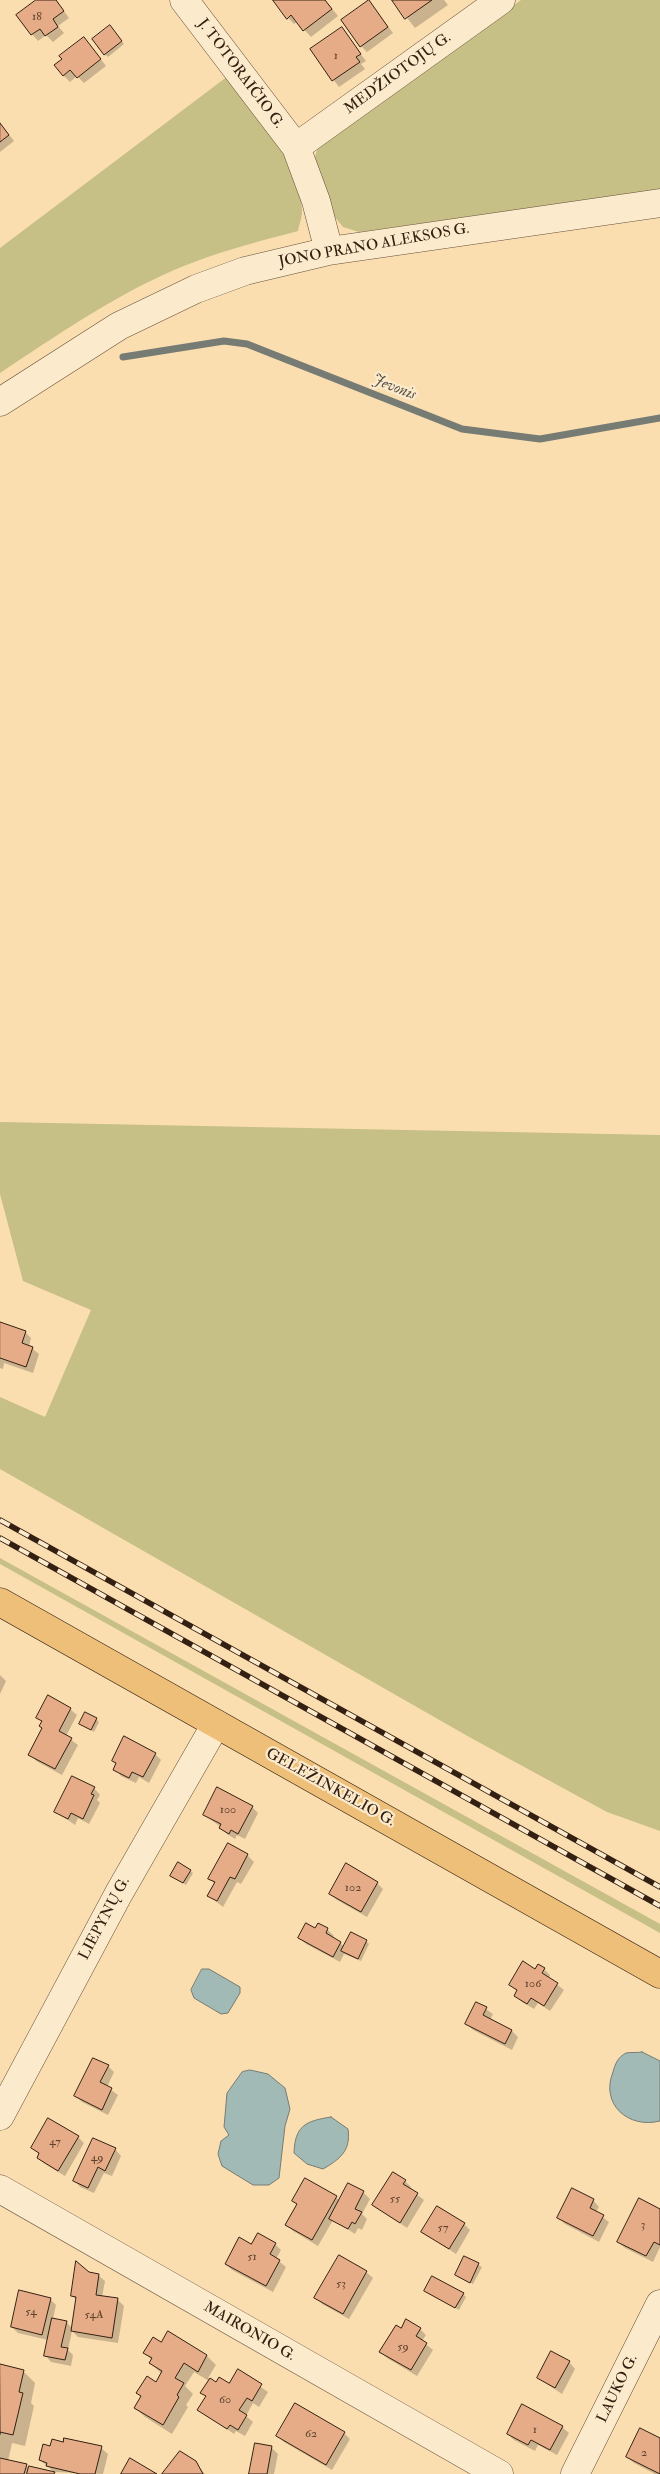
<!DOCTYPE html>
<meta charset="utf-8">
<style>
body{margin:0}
canvas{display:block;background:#fbdeb0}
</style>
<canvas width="660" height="2474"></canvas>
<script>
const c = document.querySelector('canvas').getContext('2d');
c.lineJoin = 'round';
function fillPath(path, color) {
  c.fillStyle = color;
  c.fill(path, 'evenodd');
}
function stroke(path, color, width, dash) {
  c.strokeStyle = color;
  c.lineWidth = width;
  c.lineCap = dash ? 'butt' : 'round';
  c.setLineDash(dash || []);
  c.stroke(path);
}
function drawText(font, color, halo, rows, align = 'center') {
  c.font = font + ' "IM FELL Double Pica",serif';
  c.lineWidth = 4.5;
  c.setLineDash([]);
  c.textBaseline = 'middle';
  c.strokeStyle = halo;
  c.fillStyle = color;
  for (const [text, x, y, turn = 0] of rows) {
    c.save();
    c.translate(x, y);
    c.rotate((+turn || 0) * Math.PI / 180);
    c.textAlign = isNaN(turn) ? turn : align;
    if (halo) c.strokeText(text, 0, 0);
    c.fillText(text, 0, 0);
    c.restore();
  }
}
fillPath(new Path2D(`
 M521,0h139v190l-301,42 -16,-5 -14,-17 -15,-49 4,-15z
 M228,76c28,37 74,87 74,136 0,6 -3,13 -4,19 -42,11 -84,22 -124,39 -62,27 -118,66 -174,103v-125z
 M0,1122l660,13v696l-53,-19 -136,-74 -471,-269v-72l45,20 46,-107 -68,-29 -23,-87z
 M0,1558l660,366v9l-660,-369z`), '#c6bf86');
const water = new Path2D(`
 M202,1969h7l31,18v6l-12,20 -7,1 -27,-16 -3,-8z
 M642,2052l18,9v60c-32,8 -60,-17 -47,-49 2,-8 5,-15 13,-19 5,-1 12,0 16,-1z
 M250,2070l18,4 17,14 5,21 -5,17 -6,52 -10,7h-16l-31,-19 -4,-12 3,-13 8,-6 -5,-8 3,-34 15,-21z
 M331,2117l17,12c3,22 -8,30 -25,40l-16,-5 -13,-11c1,-27 11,-32 37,-36z`);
fillPath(water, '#a2bab5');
stroke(water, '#767c74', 1);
fillPath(new Path2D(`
 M38,0h18l13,18 -11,8 6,7 -11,9 -7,-7 -8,6 -6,-7z
 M275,0h50l13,16 -27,21 -14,-15 -3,2 -6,-6z
 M393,0h51l4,5 -33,23z
 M369,1l24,32 -26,19 -6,-6z
 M341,28l25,33 -5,3 4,5 -26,18 -28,-37z
 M113,30l11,14 -16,13 -3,-3z
 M90,45l16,21 -22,17 -7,-7 -7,6 -7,-7z
 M0,123l14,18 -14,11z
 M0,1324l25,8 6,6 -2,8 10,8 -6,19 -29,-10 -1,6 -3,-1z
 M0,1675l6,6 -6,13z
 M70,1709l7,6 -11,21 12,9 -16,30 -26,-14 -6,-7 13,-25 -3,-3 2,-4 -4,-5z
 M96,1719l3,3 -5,10 -13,-8z
 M155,1754l6,6 -12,23 -10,-6 -3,6 -15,-7 -6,-7 2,-4 -4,-4z
 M94,1788l6,7 -3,5 3,3 -11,21 -11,-6 -3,7 -19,-13z
 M252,1807l6,6 -13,26 -8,-4 -2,4 -8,-5 -6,-7 -17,-12z
 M228,1845l19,10 7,7 -13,22 -4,-2 -14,25 -14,-11 6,-12 -5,-5z
 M190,1871l3,2 -7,12 -11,-7z
 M377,1883l6,6 -16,28 -30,-17 -7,-6z
 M327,1929l7,7 -2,2 13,9 21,-6 3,3 -8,17 -17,-7 -4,8 -34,-18 -7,-6 17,-8z
 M544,1969l6,6 -1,3 15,12 -14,21 -12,-8 -4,6 -12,-7 -7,-7 3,-3 -8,-8 26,-13z
 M477,2003l16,11 -3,6 22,11 6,6 -6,13 -39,-20 -6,-6z
 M108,2066l6,6 -7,15 11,8 -10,20 -26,-13 -6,-6z
 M78,2137l6,6 -19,33 -20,-12 -7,-6 2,-3 -8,-7z
 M115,2149l6,7 -9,20 -8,-3 -10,20 -14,-6 -6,-7z
 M405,2181l6,6 -1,2 14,11 -17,28 -33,-23z
 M363,2192l7,7 -8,15 5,5 -5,11 -4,-2 -3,6 -22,-14 -15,26 -25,-15 -6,-6 11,-20 -5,-4 43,-4 4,4z
 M593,2200l6,7 -3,5 13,10 -10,20 -34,-18 -6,-6z
 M660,2210v37l-7,15 -28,-14 -7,-6z
 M464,2224l6,6 -14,24 -33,-22z
 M275,2244l6,6 -5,9 10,8 -13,25 -41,-22 -6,-6 26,-18z
 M465,2258l17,9 -9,17 -17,-9z
 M366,2272l7,6 -24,41 -27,-15 -6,-7z
 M98,2275l7,6 -3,16 16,3 6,6 -6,37 -40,-6 -6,-6 -4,19 5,5 -2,11 -20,-4 -6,-7 3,-15 -30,-7 -6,-6 38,-28 6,6 -3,14 13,3 6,6 5,-28 -5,-4z
 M429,2294h34l3,3 -7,13z
 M401,2329h19l6,6 -4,6 11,9 -16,26 -30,-18 -6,-6z
 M168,2333l39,23 9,9 -8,13 9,5 13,2 8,-14 30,21 -9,15 -6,-4 -7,13 7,6 -8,14 -9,-5 -2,3 -35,-24 8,-13 -5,-4 7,-12 -15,-9 -9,14 8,8 -7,11 2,2 -16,27 -27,-17 -10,-9 7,-10 -5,-5 20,-10 5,-9 -12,-11 2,-3 -7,-7 17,-9z
 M569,2362l6,7 -13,25 -24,-16z
 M0,2365l23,6 12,12 -4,20 3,3 -9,40 -13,-3 -4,18 18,5 4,3 25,5h-55z
 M562,2427l7,6 -12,22 -19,-10 -3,6 -21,-11 -6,-6z
 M344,2433l6,6 -18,31 -48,-28 -6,-6z
 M660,2440v34h-5l-21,-11 -7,-6z
 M256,2445l16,3 6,6 -4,20h-24z
 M51,2448h50l7,6 -5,20 -49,-2 -14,-12z
 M195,2462l10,12h-41z`), '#0003');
stroke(new Path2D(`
 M123,357l101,-16 23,3 215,85 78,10 120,-21`), '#767c74', 7);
const building = new Path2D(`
 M36,0h20l8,11 -11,8 5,8 -13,9 -5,-7 -9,6 -15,-20z
 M273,0h52l7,9 -29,22 -12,-16 -4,4z
 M369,0l19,27 -28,20 -19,-27z
 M392,0h40l-27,19z
 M110,25l12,16 -18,14 -12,-16z
 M342,27l19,27 -5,3 4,5 -28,19 -22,-32z
 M84,37l17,22 -24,19 -7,-8 -7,6 -9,-11 8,-6 -3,-3z
 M0,123l9,12 -9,7z
 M0,1322l26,9 -4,12 11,4 -7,20 -26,-9z
 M48,1695l23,13 -12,23 13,7 -17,31 -27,-14 14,-27 -3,-2 3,-5 -6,-3z
 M85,1712l12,6 -6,12 -12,-6z
 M124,1736l32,17 -13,24 -11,-5 -3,6 -16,-8 3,-7 -4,-2z
 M72,1776l23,11 -4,7 3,1 -11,24 -12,-6 -3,6 -14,-7z
 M217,1787l36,19 -15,28 -7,-4 -2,4 -10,-6 2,-4 -18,-9z
 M228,1843l20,11 -13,25 -5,-2 -13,24 -10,-5 8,-14 -7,-3z
 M178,1862l13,8 -8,13 -13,-7z
 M346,1863l32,19 -17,30 -32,-18z
 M306,1923l9,5 3,-5 10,5 -2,5 15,9 -8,15 -35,-19z
 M351,1932l16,8 -9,19 -17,-8z
 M523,1961l12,8 3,-5 7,4 -3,5 16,10 -14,23 -13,-8 -4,6 -13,-8 3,-6 -8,-5z
 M476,2002l11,5 -4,8 29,15 -7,14 -40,-20z
 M93,2058l16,7 -9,17 12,6 -10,22 -28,-14z
 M48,2118l31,18 -21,35 -21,-13 2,-5 -8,-5z
 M93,2138l23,10 -11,23 -7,-4 -10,21 -15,-7z
 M393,2172l13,8 -3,4 15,9 -18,30 -28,-18z
 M305,2178l32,18 -25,44 -27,-15 12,-21 -5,-3z
 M348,2183l16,8 -9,18 7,3 -7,12 -3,-2 -4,7 -19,-10z
 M572,2188l22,11 -4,9 14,7 -11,21 -36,-18z
 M639,2198l21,11v36l-6,-3 -8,14 -29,-14z
 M437,2206l28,17 -16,26 -28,-17z
 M258,2233l18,10 -6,11 10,6 -14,26 -41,-22 14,-27 12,7z
 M339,2255l28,16 -24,43 -29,-16z
 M464,2256l15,7 -9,20 -15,-8z
 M76,2261l13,11 10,2 -3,21 22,3 -6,40 -41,-7 5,-34 -5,-1z
 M432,2276l32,17 -9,15 -31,-17z
 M19,2290l32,8 -9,37 -31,-8z
 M52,2318l15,3 -6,26 7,1 -3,12 -21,-4z
 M406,2319l15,9 -5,8 11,7 -16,27 -32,-18 17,-27 5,3z
 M168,2331l39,24 -9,17 -14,-9 -9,15 9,5 -7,12 2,2 -16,28 -29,-17 7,-12 -5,-3 11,-17 9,6 6,-11 -13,-8 3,-5 -9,-5 10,-16 8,5z
 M551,2351l19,10 -15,27 -18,-10z
 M0,2364l24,6 -5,22 4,1 -10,42 -13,-3v2z
 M238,2369l24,15 -10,17 -5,-3 -8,12 8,5 -9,15 -8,-5 -3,4 -30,-19 9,-14 -6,-3 10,-15 6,4 3,-5 10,6z
 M295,2403l50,29 -19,33 -50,-29z
 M522,2404l41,22 -13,24 -19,-10 -3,5 -21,-11z
 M640,2428l20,10v36l-34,-17z
 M64,2438l38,8 -7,28h-15l-34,-8 1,-3 -8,-3 4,-16 7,2 2,-7 11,3z
 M255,2443l17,3 -5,28h-18z
 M180,2451l16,10 7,13h-41z
 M0,2458l27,6 -3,10h-24z
 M130,2458l27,16h-36z
 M29,2466l26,6 -1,2h-27z`);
fillPath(building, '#e6ac87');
stroke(building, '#342012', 1);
const minor = new Path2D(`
 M184,0l112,147 20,54 13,50
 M296,147l205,-147
 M0,402l119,-76 77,-37 49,-18 84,-20 331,-48
 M0,2116l119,-223 97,-169
 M0,2189l499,285
 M575,2474l85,-170`);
const major = new Path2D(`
 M0,1602l660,372`);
stroke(minor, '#66503a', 29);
stroke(major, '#342012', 29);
stroke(minor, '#fceacc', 28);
stroke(major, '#eebf78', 28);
const rail = new Path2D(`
 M0,1520l660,367
 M0,1538l660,368`);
stroke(rail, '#342012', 5.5);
stroke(rail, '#fceacc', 4, [11]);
drawText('12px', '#60432f', null, [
 ["18",37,17],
 ["1",336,56],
 ["100",228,1810],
 ["102",353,1888],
 ["106",533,1984],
 ["47",55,2142],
 ["49",97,2158],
 ["55",395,2199],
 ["3",643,2225],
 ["57",443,2228],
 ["51",252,2257],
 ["53",341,2284],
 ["54",31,2312],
 ["54A",94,2315],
 ["59",403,2347],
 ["60",225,2400],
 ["1",535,2430],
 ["62",311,2434],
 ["2",644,2453]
]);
drawText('15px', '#342012', '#fceacc', [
 ["J. TOTORAIČIO G.",240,74,53],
 ["MEDŽIOTOJŲ G.",398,74,-36],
 ["JONO PRANO ALEKSOS G.",374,246,-10],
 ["GELEŽINKELIO G.",330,1788,29],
 ["LIEPYNŲ G.",105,1919,-62],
 ["MAIRONIO G.",249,2332,30],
 ["LAUKO G.",618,2389,-64]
]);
drawText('italic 16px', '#554e43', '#fceacc', [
 ["Jevonis",394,388,21]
]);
</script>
